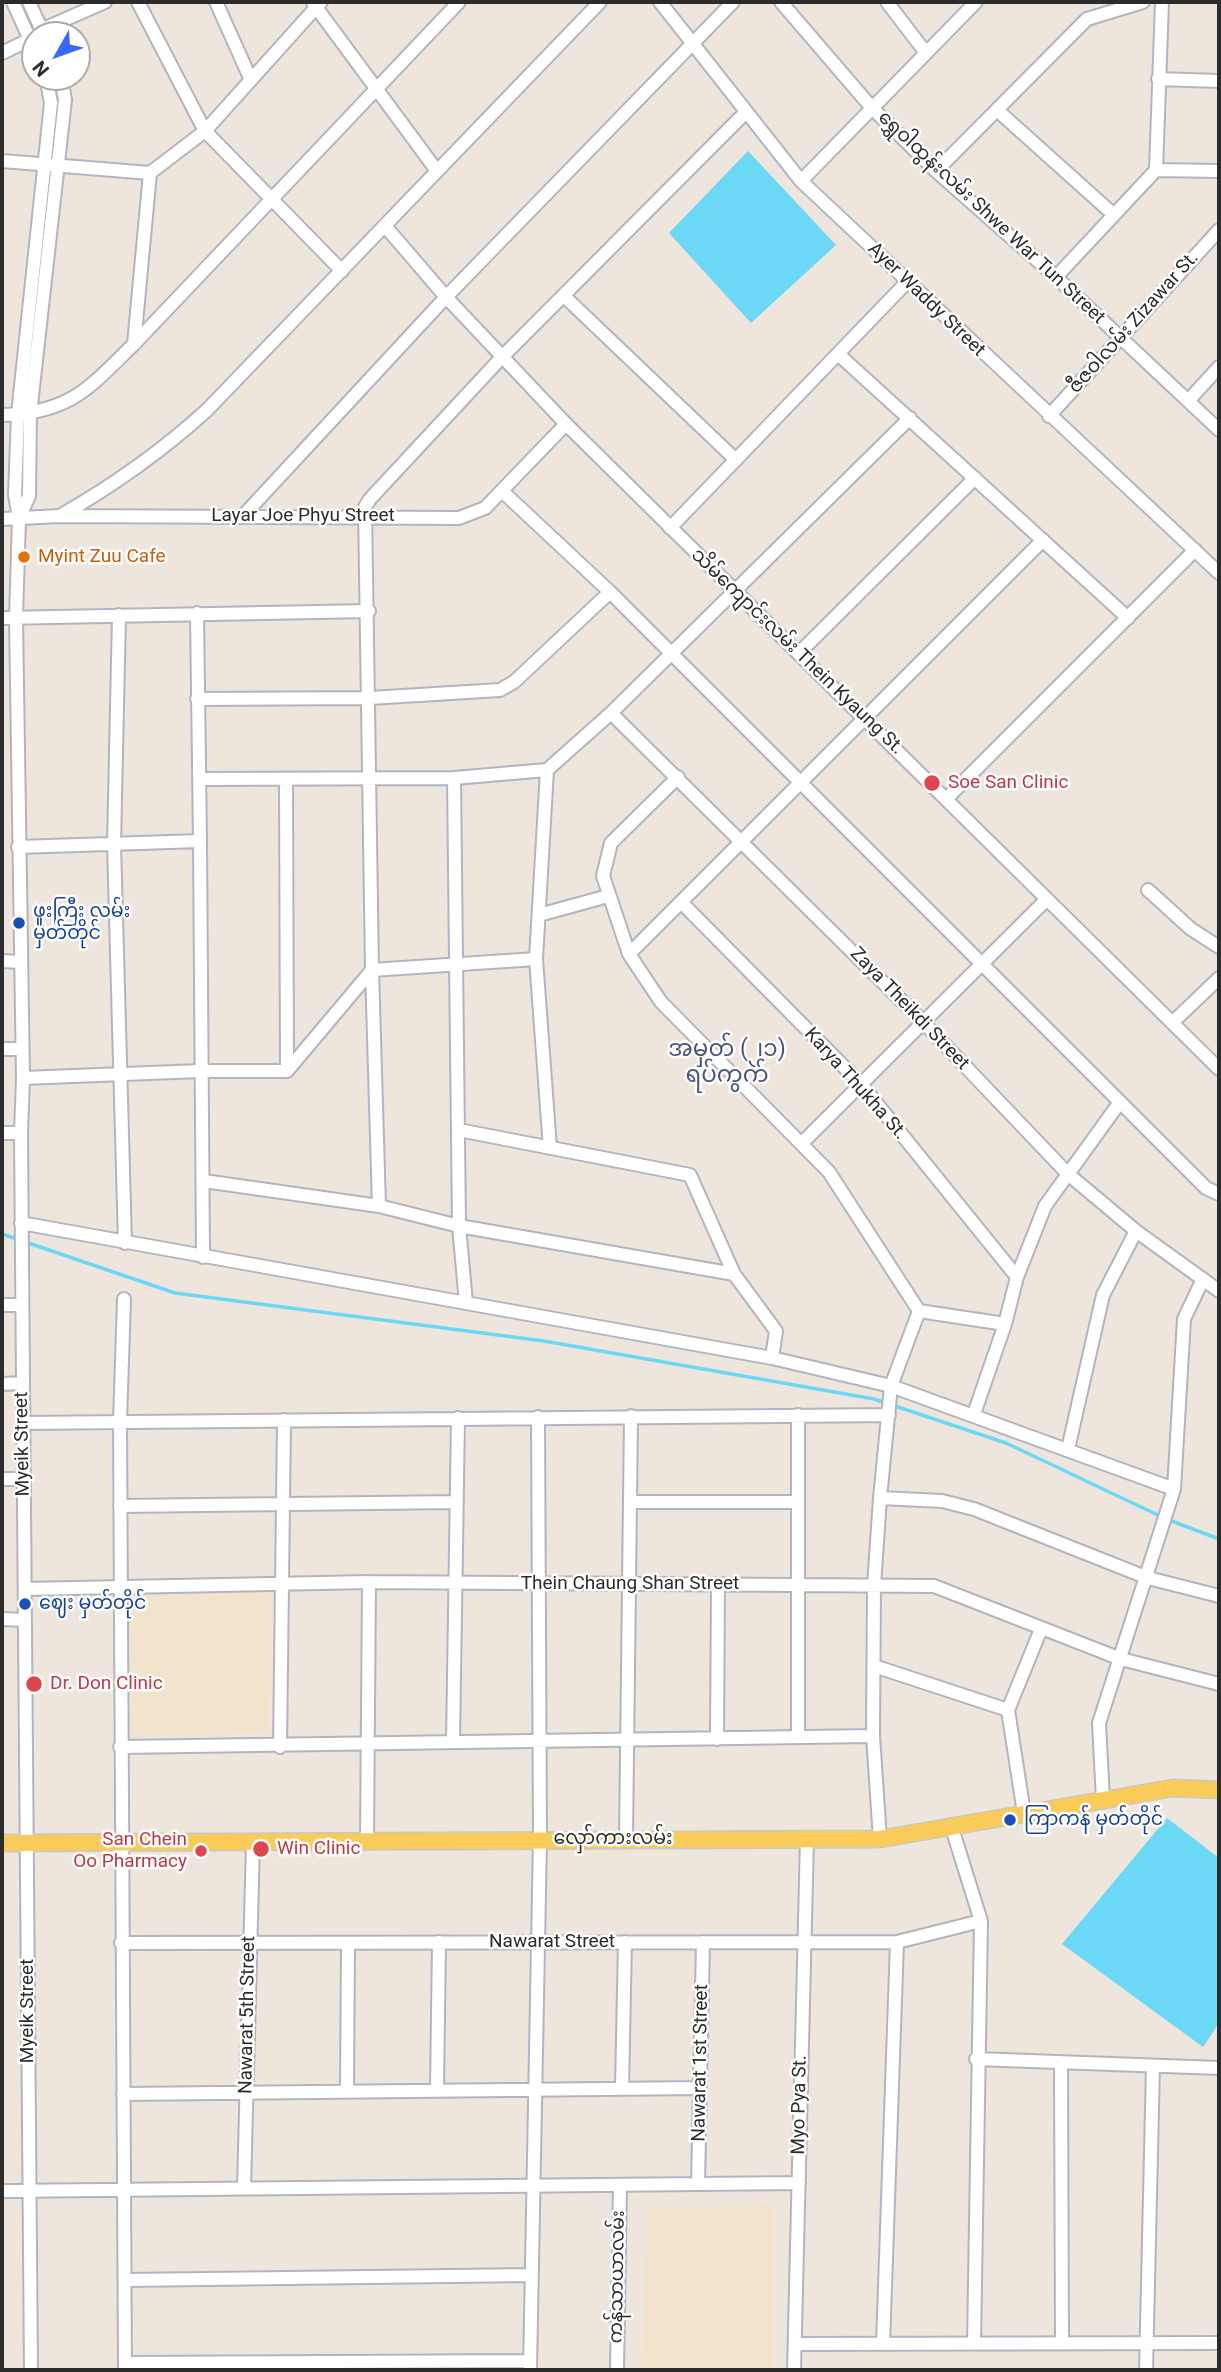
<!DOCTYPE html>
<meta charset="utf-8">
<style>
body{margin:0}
#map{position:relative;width:1221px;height:2372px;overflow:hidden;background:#eee6dd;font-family:Roboto,sans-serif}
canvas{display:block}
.frame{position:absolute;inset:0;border:4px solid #2c2c2c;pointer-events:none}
.north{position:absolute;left:21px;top:21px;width:70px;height:70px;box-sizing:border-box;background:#fff;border:2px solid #ababab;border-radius:50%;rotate:230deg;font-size:19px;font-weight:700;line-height:28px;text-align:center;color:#2c2c2c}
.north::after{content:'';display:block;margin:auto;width:24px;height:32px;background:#3968ff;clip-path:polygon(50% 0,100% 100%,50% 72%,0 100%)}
</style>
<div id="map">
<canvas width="1221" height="2372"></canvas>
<div class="frame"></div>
<div class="north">N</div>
</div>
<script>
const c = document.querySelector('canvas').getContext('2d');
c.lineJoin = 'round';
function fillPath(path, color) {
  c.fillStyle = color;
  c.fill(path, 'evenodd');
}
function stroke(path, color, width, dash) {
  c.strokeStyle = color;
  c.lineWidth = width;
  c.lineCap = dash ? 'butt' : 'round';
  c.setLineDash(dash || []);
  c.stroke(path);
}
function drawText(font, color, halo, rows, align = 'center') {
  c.font = font + ' Roboto,"Noto Sans Myanmar",sans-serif';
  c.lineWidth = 5;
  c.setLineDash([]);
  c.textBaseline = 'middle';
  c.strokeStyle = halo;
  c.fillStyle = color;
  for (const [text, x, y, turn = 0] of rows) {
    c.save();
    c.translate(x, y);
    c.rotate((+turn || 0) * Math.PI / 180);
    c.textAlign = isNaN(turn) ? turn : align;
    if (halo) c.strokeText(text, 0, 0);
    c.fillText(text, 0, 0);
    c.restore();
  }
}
fillPath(new Path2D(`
 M274,1590l-6,143 -136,1 -3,-139z
 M773,2205l-1,165h-130l5,-162z`), '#f1e3cc');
fillPath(new Path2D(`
 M748,151l88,94 -85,78 -82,-90z
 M1167,1818l52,40v165l-16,24 -141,-103z`), '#6bd8f6');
stroke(new Path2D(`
 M2,1234l173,59 369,48 330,58 132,44 156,74
 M1169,1520l50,19`), '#6bd8f6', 3.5);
const minor = new Path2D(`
 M13,2l22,49
 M29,2l15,33
 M138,2l67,129 137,140
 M216,2l35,78
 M660,2l141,179 418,392
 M781,2l91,106 64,63 120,106 163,153
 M887,2l39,51
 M313,3l124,168
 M36,35l5,-5 64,-28
 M2,53l33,-16
 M1158,79l61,2
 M997,110l117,105
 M2,161l148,12 55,-42 116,-129
 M1156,170l63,1
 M936,171l151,-152 56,-17
 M801,181l175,-179
 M385,226l61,71 120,127 653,645
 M1056,277l100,-107 6,-168
 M564,296l172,164
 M134,344l16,-171
 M838,354l290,264
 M1188,401l31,-34
 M2,415c68,-2 86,-26 132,-71l325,-342
 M1049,416l170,-186
 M502,491l108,101 596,596 13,6
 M60,516c54,-31 101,-64 147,-106l393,-408
 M243,516l203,-219 287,-295
 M19,518l10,-22 1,-82 35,-314 -4,-23
 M2,519l58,-3 399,2 26,-10 81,-84
 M670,528l237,-246
 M119,615l-5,229 11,399
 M2,618l367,-7
 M799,653l176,-175
 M197,699l173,-1 130,-8 14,-8 96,-90
 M611,713l312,309 145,152 68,57 83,60
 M547,770l-11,189 14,189
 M678,777l-67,66 -8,33 26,78 32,48 168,170 90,139 86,13
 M454,778l5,448 7,77
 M200,779l254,-1 93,-8 64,-57 299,-295
 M286,779l1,292
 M947,798l248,-248
 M200,841l3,416
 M18,847l182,-6 -3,-228
 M1148,890l43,39 28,18
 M681,902l180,182 156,193
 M539,915l69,-19
 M629,954l414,-414
 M2,961l17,1
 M1172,1023l47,-45
 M2,1049h20
 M23,1078l177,-7h87l85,-101 -7,-463 5,-8 132,-142 243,-244
 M459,1130l231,45 44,99 42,57 -4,27
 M2,1133h19
 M803,1142l244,-243
 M204,1181l175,25 80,20 275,48
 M379,1206l-7,-236 164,-11
 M21,1223l751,135 119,28 283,103
 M124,1299l-4,123 5,948
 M2,1305h20
 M2,1384l21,-1
 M974,1414l31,-90 12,-47 28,-71 75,-104
 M798,1415v322
 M23,1423l866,-8
 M1068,1449l35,-154 33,-64
 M2,1479h22
 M880,1498l62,3 32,8 174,69 71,18
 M630,1502h167
 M120,1506l337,-4
 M25,1589l344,-7 565,4 187,73 98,25
 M2,1619l23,1
 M874,1666l134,44
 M717,1739l1,-154
 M453,1742l5,-324
 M120,1747l753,-11
 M280,1747l4,-327
 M1103,1800l-4,-77 75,-234 10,-170 19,-40
 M1024,1813l-16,-103 33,-81
 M951,1825l30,96 -7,422
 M626,1838l5,-422
 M880,1839l-7,-103 1,-150 6,-88 11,-112 28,-75
 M367,1841l2,-259
 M121,1943l776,-1 84,-21
 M976,2059l243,9
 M1061,2063l1,280
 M622,2088l3,-146
 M437,2090l2,-148
 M347,2091l1,-148
 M123,2094l577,-6
 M698,2184l5,-242
 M244,2188l9,-346
 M2,2191l797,-8
 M125,2280l407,-5
 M795,2344l424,-1
 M883,2344l14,-402
 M125,2363l405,-2
 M31,2370l-10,-1237 2,-55 -7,-460 3,-100 -4,-23 3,-81 33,-311 -5,-26
 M530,2370l10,-531 -2,-422
 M617,2370l3,-185
 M794,2370l13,-531
 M1146,2370l7,-304`);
const major = new Path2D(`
 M2,1843l878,-4 293,-51 46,2`);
stroke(minor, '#b1b5c0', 16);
stroke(major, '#c8c8c8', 19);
stroke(minor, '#fff', 12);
stroke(major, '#f9cb58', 16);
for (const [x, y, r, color] of [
 [24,557,7,"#e8710a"],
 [932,783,9,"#e0444e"],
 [19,923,7,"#1a4fb4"],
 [25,1604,7,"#1a4fb4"],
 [34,1684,9,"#e0444e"],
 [1010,1820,7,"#1a4fb4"],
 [261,1849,9,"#e0444e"],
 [201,1851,7,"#e0444e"]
]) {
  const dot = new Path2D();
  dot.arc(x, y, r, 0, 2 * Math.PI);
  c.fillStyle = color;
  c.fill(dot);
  stroke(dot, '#fff', 2.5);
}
drawText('19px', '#2c2c2c', '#fff', [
 ["ရွှေဝါထွန်းလမ်း Shwe War Tun Street",991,218,43],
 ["Ayer Waddy Street",926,300,44],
 ["ဇီဇဝါလမ်း Zizawar St.",1134,323,-48],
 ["Layar Joe Phyu Street",303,516],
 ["သိမ်ကျောင်းလမ်း Thein Kyaung St.",797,652,44],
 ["Zaya Theikdi Street",909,1009,46],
 ["Karya Thukha St.",855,1084,48],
 ["Myeik Street",23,1444,-91],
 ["Thein Chaung Shan Street",630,1584],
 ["လှော်ကားလမ်း",613,1839],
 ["Nawarat Street",552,1942],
 ["Myeik Street",28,2011,-90],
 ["Nawarat 5th Street",248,2015,-89],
 ["Nawarat 1st Street",701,2063,-89],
 ["Myo Pya St.",800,2105,-89],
 ["ကန်သာယာလမ်း",618,2277,-89]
]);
drawText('19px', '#c56008', '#fff', [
 ["Myint Zuu Cafe",38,557]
], 'left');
drawText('19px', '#be3a42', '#fff', [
 ["Soe San Clinic",948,783],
 ["Dr. Don Clinic",50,1684],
 ["San Chein",187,1840,"right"],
 ["Oo Pharmacy",187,1862,"right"],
 ["Win Clinic",277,1849]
], 'left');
drawText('19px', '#164399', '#fff', [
 ["ဖူးကြီး လမ်း",33,912],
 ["မှတ်တိုင်",33,934],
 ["ဈေး မှတ်တိုင်",39,1604],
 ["ကြာကန် မှတ်တိုင်",1024,1820]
], 'left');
drawText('23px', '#495580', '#fff', [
 ["အမှတ် (၂၁)",727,1050],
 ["ရပ်ကွက်",727,1076]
]);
</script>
